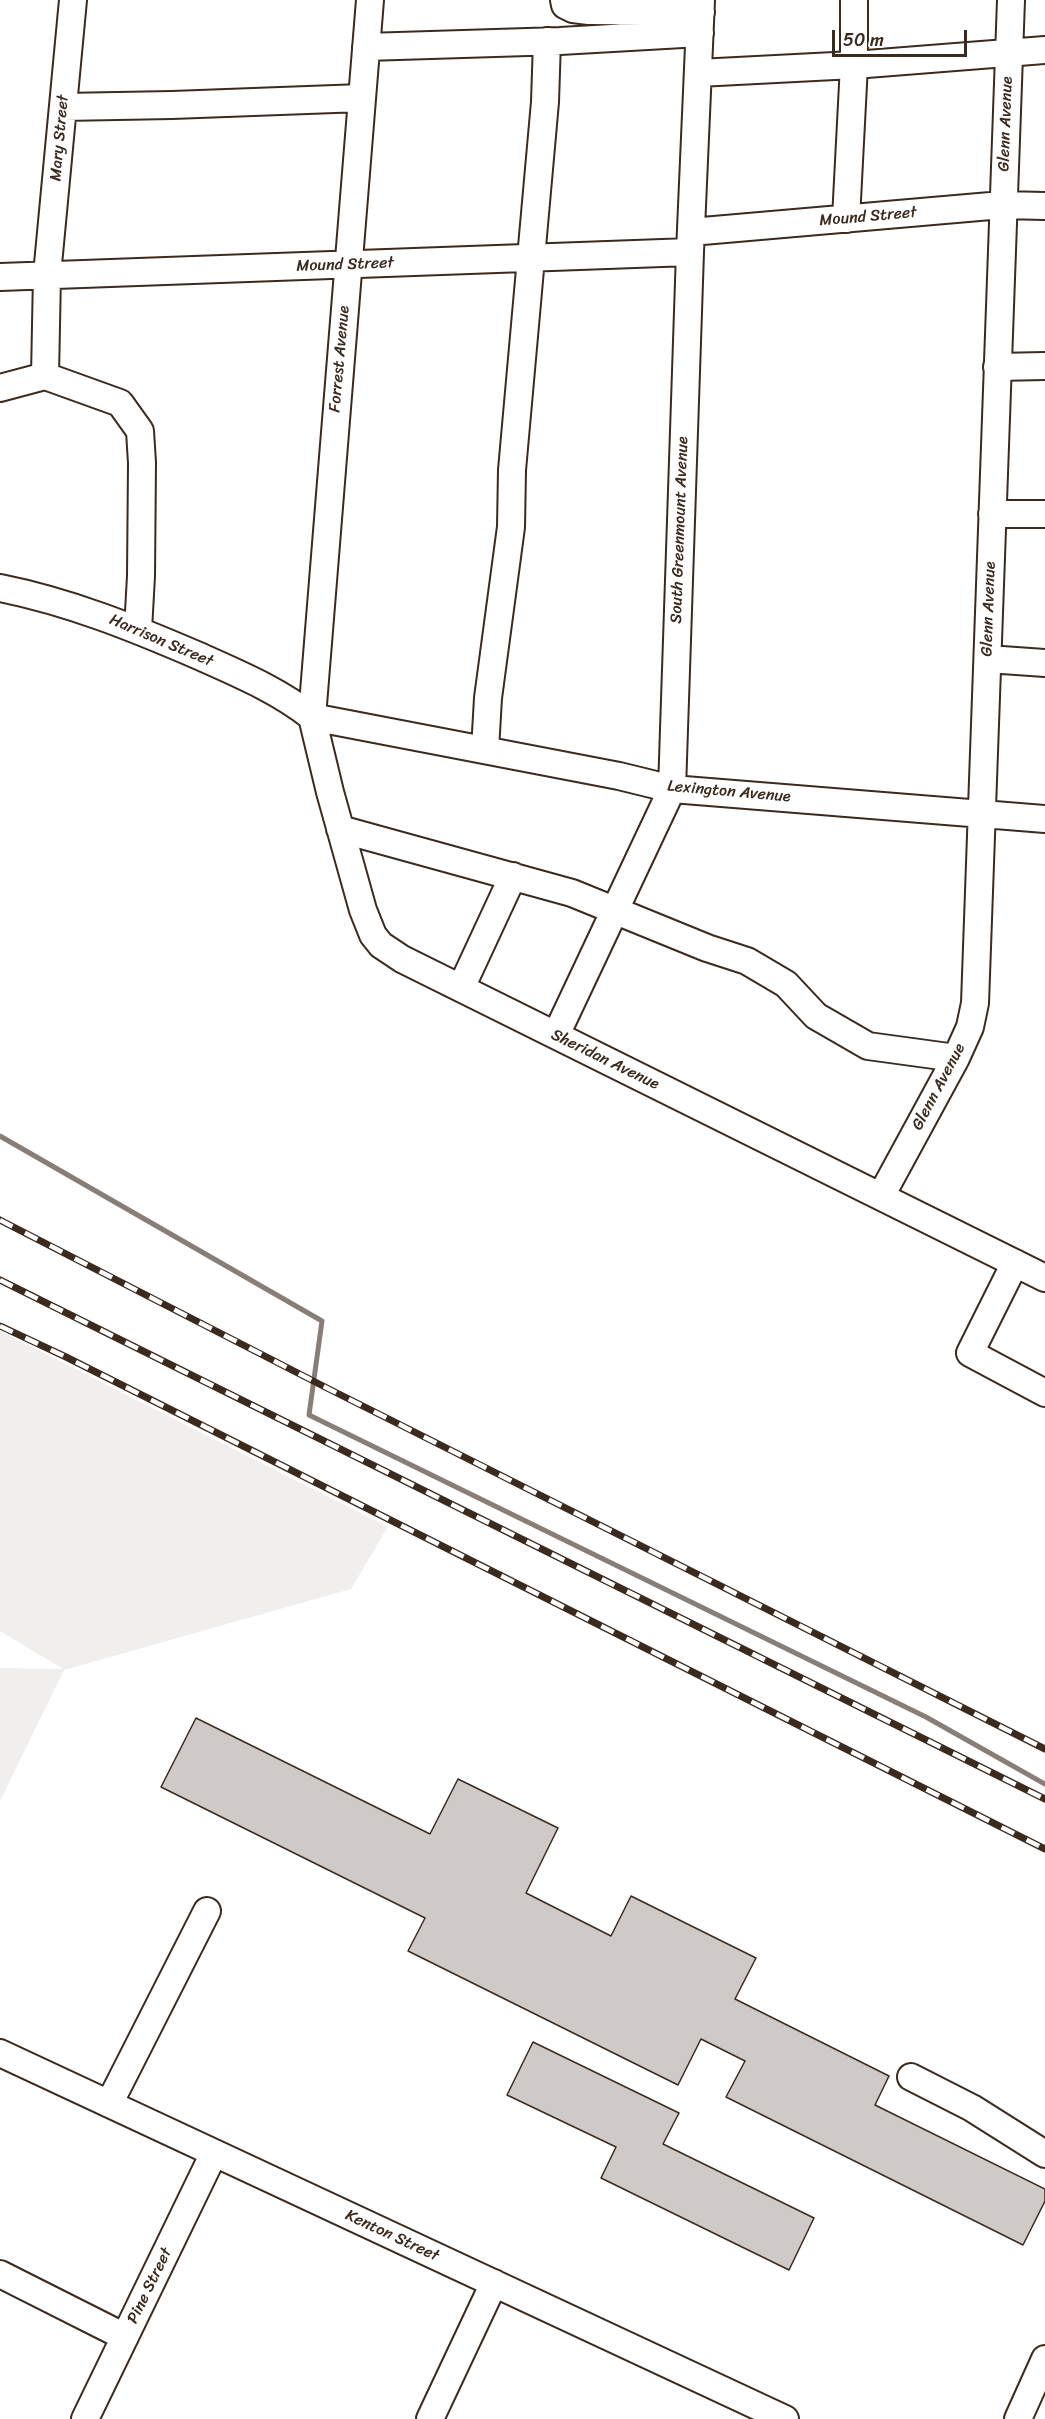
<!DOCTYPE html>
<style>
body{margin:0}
#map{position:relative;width:1045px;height:2419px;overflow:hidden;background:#fff;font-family:Sriracha,sans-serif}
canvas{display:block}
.scale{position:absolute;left:832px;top:30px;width:135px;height:27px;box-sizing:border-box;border:3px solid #3b2a1e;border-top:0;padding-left:8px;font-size:18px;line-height:21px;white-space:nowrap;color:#3b2a1e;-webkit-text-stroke:4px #fff;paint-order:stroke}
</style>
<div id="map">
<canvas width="1045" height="2419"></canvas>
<div class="scale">50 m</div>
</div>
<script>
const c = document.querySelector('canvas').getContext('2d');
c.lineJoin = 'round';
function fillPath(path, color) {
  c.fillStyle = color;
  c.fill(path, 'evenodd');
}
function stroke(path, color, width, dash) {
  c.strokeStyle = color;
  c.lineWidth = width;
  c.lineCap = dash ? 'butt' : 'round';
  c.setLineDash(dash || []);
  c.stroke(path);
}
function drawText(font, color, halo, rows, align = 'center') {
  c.font = font + ' Sriracha,sans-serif';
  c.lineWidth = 4.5;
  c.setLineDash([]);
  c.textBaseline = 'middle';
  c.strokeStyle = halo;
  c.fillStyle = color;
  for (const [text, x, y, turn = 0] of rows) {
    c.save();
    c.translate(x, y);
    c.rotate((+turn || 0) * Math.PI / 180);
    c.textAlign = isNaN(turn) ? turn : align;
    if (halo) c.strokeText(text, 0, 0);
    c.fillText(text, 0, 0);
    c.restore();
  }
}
fillPath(new Path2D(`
 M0,1331l388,196 -37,62 -287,81 -64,131v-133l63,1 -63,-38z`), '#f1efee');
stroke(new Path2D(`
 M0,1136l322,185 -13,94 617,302 119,67`), '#887e77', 5);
const building = new Path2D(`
 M196,1718l234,116 28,-55 100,49 -32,65 85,43 20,-40 125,62 -21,41 154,77 -14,29 170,84v12l-22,44 -297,-148 19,-36 -44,-22 -23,46 -270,-134 17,-33 -264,-131z
 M533,2042l146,71 -16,31 151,74 -25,52 -188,-92 15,-31 -109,-52z`);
fillPath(building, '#cfcac7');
stroke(building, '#3b2a1e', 1.5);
const minor = new Path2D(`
 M370,0l-58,717 18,75 33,118 10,25 8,10 21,14 643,319
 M564,0l1,5 8,4 16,2 112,1
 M366,47l194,-6 140,-8
 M698,73l156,-8 191,-15
 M63,107l109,-2 190,-7
 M846,219l8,-154v-65
 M691,232l311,-27 43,1
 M0,277l690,-25
 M997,367l48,-1
 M45,376l75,27 20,28 2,32 -1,113 -3,54
 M0,388l45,-12 2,-101 26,-275
 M992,514h53
 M0,588c70,14 134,40 199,68 40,18 79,34 113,61l307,59 53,13 373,30
 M988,659l57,4
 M485,750l3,-52 23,-171 1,-57 33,-368 2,-61
 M340,829l232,64 135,55 40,13 39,23 30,32 52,30 88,12
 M461,988l52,-112
 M556,1035l116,-246 18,-537 11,-252
 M881,1196l75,-138 14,-31 5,-24 36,-1003
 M1015,1263l-45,90 75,40
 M0,2053l785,366
 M911,2077l61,31 73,46
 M109,2104l98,-193
 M0,2274l125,63
 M85,2419l129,-266
 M430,2419l64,-136
 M1018,2419l27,-60`);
stroke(minor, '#3b2a1e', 30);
stroke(minor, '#fff', 26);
const rail = new Path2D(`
 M0,1220l325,167 720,362
 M0,1280l1045,519
 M0,1326l66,31 979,492`);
stroke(rail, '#3b2a1e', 7);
stroke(rail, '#fff', 4.5, [14]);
drawText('16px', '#3b2a1e', '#fff', [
 ["Glenn Avenue",1006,124,-88],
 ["Mary Street",60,138,-85],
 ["Mound Street",868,217,-5],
 ["Mound Street",345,265,-2],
 ["Forrest Avenue",340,359,-85],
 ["South Greenmount Avenue",680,530,-88],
 ["Glenn Avenue",989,609,-88],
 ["Harrison Street",161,641,23],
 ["Lexington Avenue",729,792,5],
 ["Sheridan Avenue",605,1060,26],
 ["Glenn Avenue",939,1087,-62],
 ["Kenton Street",392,2236,25],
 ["Pine Street",150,2286,-64]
]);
</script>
